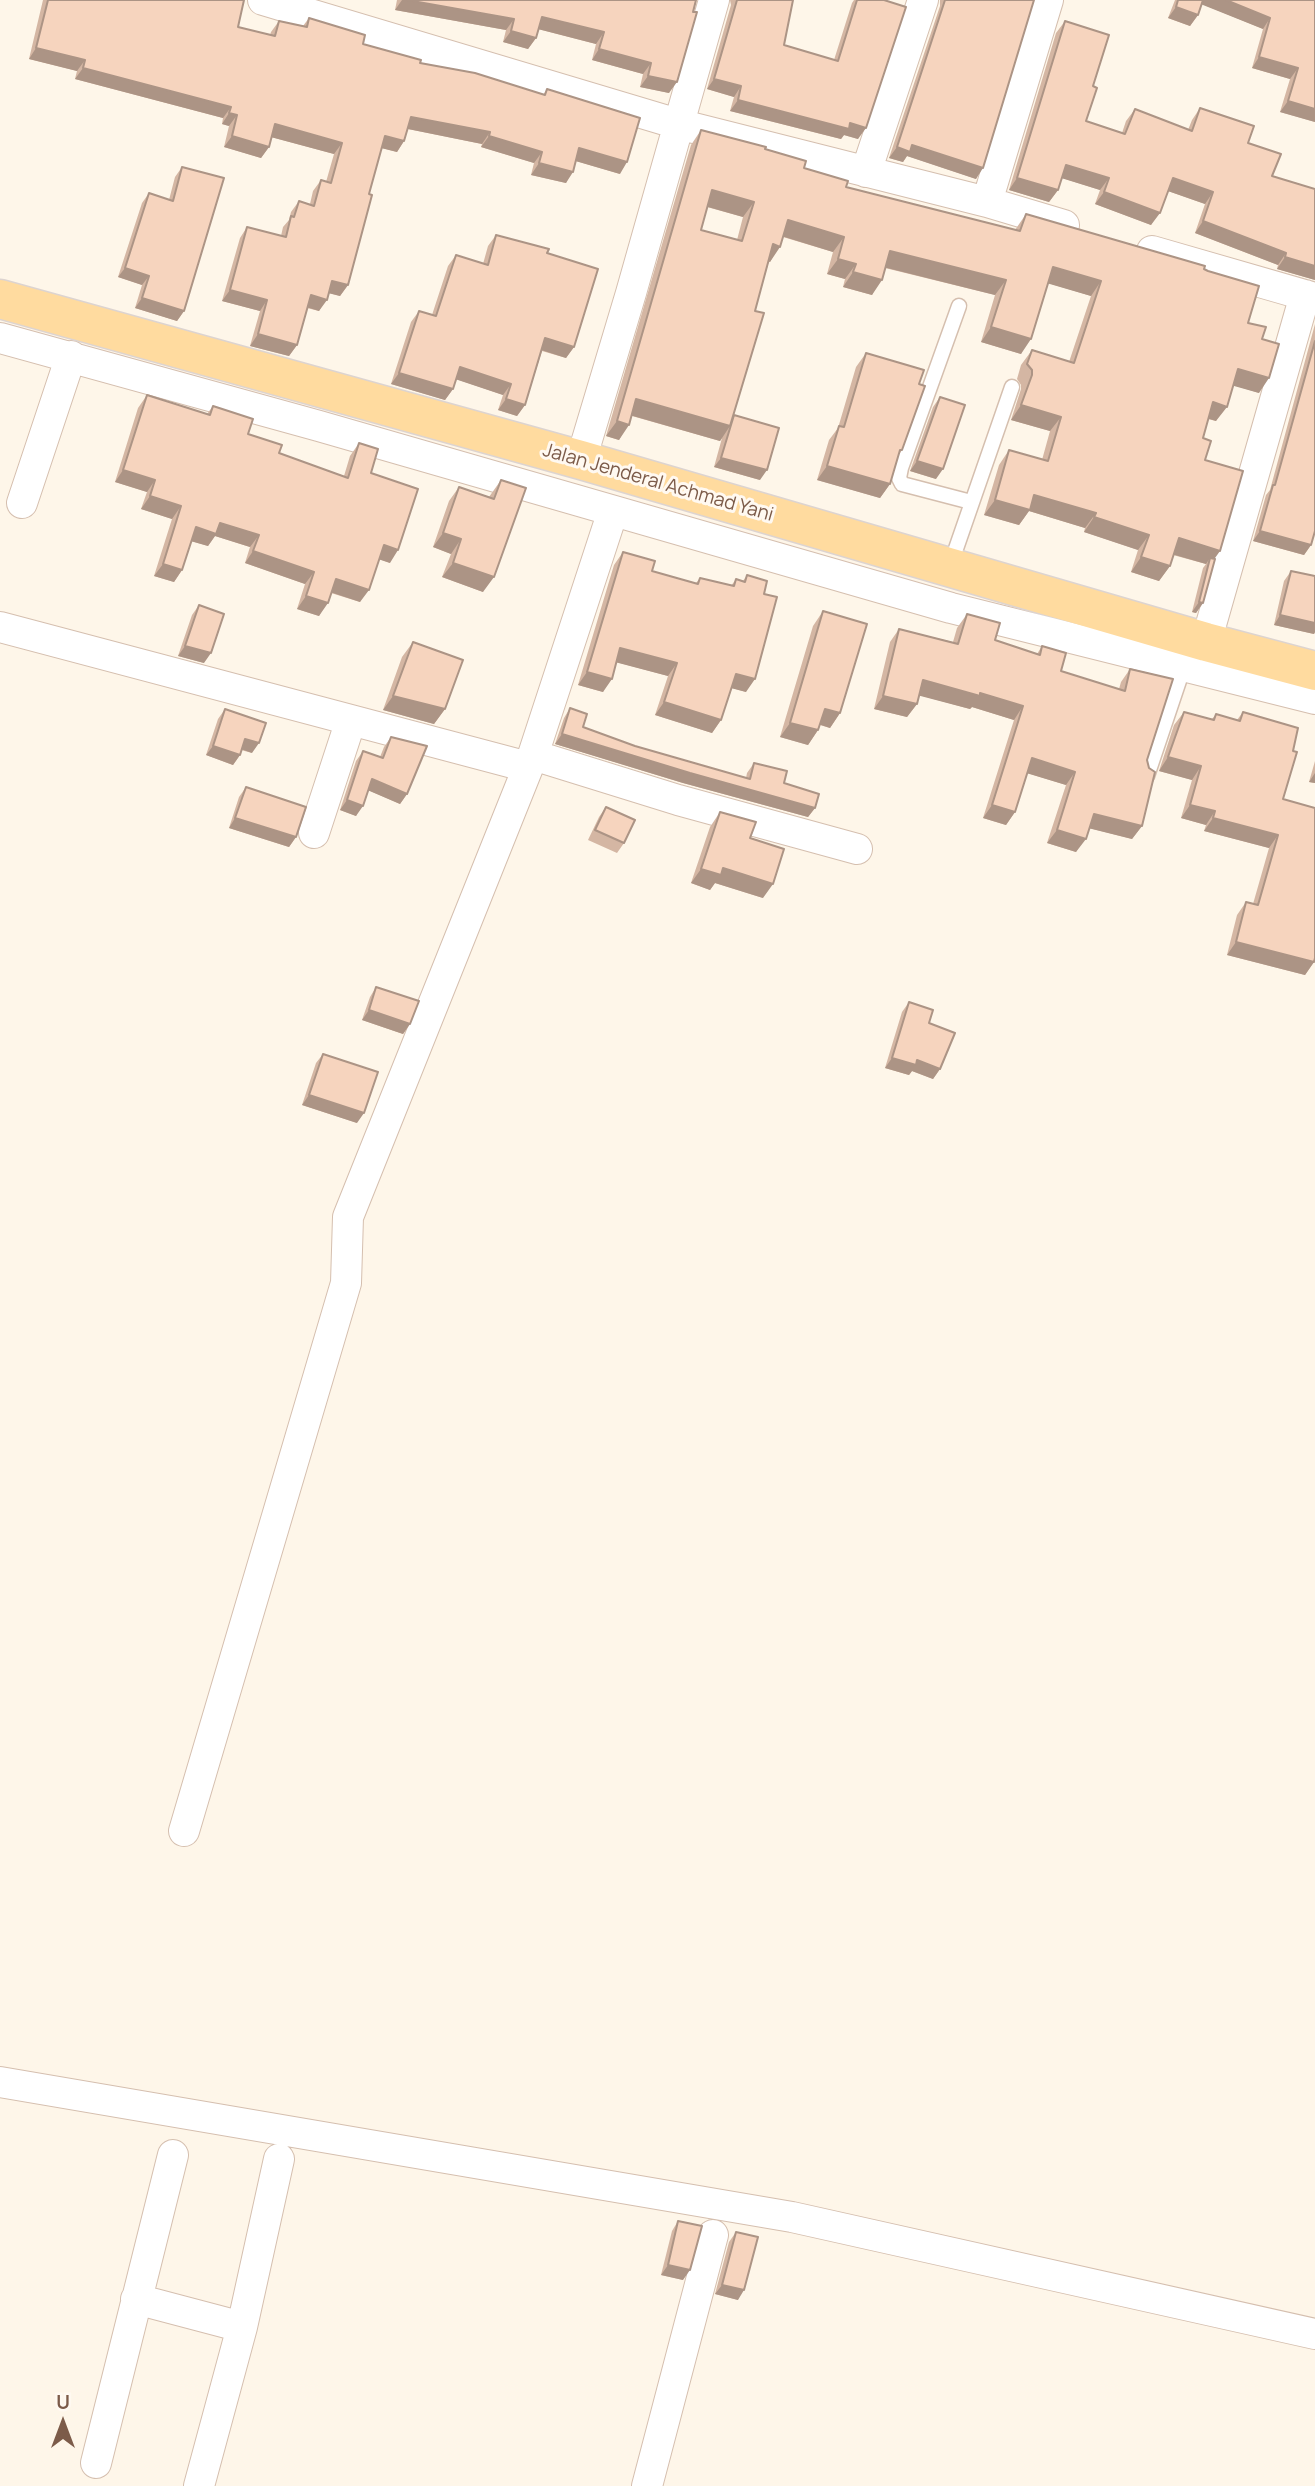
<!DOCTYPE html>
<style>
body{margin:0}
#map{position:relative;width:1315px;height:2486px;overflow:hidden;background:#fef6e9;font-family:Manrope,sans-serif}
canvas{display:block}
.north{position:absolute;left:28px;top:2388px;width:70px;height:70px;-webkit-text-stroke:5px #fff9f1;paint-order:stroke;rotate:0deg;font-size:19px;font-weight:700;line-height:28px;text-align:center;color:#7c5b49}
.north::after{content:'';display:block;margin:auto;width:24px;height:32px;background:#7c5b49;clip-path:polygon(50% 0,100% 100%,50% 72%,0 100%)}
</style>
<div id="map">
<canvas width="1315" height="2486"></canvas>
<div class="north">U</div>
</div>
<script>
const c = document.querySelector('canvas').getContext('2d');
c.lineJoin = 'round';
function stroke(path, color, width, dash) {
  c.strokeStyle = color;
  c.lineWidth = width;
  c.lineCap = dash ? 'butt' : 'round';
  c.setLineDash(dash || []);
  c.stroke(path);
}
function fillPath(path, color) {
  c.fillStyle = color;
  c.fill(path, 'evenodd');
}
function drawText(font, color, halo, rows, align = 'center') {
  c.font = font + ' Manrope,sans-serif';
  c.lineWidth = 6;
  c.setLineDash([]);
  c.textBaseline = 'middle';
  c.strokeStyle = halo;
  c.fillStyle = color;
  for (const [text, x, y, turn = 0] of rows) {
    c.save();
    c.translate(x, y);
    c.rotate((+turn || 0) * Math.PI / 180);
    c.textAlign = isNaN(turn) ? turn : align;
    if (halo) c.strokeText(text, 0, 0);
    c.fillText(text, 0, 0);
    c.restore();
  }
}
const lane = new Path2D(`
 M959,306l-58,162 -2,10 3,6 69,18
 M950,566l62,-179
 M1147,776l37,-110`);
const street = new Path2D(`
 M263,0l415,124 309,78 77,23
 M866,172l57,-172
 M987,202l61,-202
 M1152,251l163,47
 M0,338l319,88 632,182 364,91
 M581,460l50,-167 83,-293
 M22,503l49,-147
 M0,627l528,140
 M1206,642l99,-347
 M533,755l145,45 179,49
 M314,833l37,-113
 M184,1831l162,-548 2,-66 185,-462 80,-244
 M0,2082l792,135 523,117
 M136,2299l106,28
 M96,2463l77,-308
 M199,2486l43,-159 37,-168
 M647,2486l66,-251`);
const primary = new Path2D(`
 M0,299l581,161 625,182 109,29`);
stroke(lane, '#d5bfaf', 17);
stroke(street, '#d5bfaf', 32);
stroke(primary, '#ddd4d0', 41);
stroke(lane, '#fff', 14);
stroke(street, '#fff', 30);
stroke(primary, '#ffdb9f', 38);
fillPath(new Path2D(`
 M43,0h201l-6,27 32,8 1,-3 8,-11 24,5 6,-8 54,26 57,19 123,32 4,-6 73,85 -44,-13 -10,22 -35,-8 3,-12 -53,-16 1,-3 -74,-15 -4,12 -7,11 -15,-4 -13,46 -21,91 -8,11 -11,-3 -10,18 -12,-3 -10,37 -8,11 -39,-10 10,-35 -38,-10 18,-63 7,-11 34,9 2,-9 6,-7 2,-8 8,-11 11,3 3,-13 8,-11 5,2 8,-28 -63,-17 -2,10 -8,11 -37,-11 5,-21 -7,-2 1,-6 -148,-39 2,-8 -48,-12z
 M397,0h299l-27,93 -29,-6 3,-13 -51,-14 4,-16 -58,-15 -2,9 -8,11 -25,-7 3,-12 -111,-20z
 M730,0h63l-9,45 50,15 18,-57 2,-3h30l-26,139 -14,-4 -3,4 -111,-28 4,-14 -27,-8 24,-84z
 M940,0h94l-58,179 -69,-23 -4,6 -14,-4 51,-152z
 M1175,0h140v122l-35,-10 10,-33 -38,-11 11,-39 -61,-25 -4,11 -8,11 -22,-8z
 M1065,21l28,65 -7,35 36,12 4,-12 9,-12 53,21 4,-10 8,-12 48,35 24,33 43,104 -38,-11 1,-4 -83,-32 10,-29 -37,-13 -17,34 -56,-21 5,-14 -38,-12 -4,12 -9,12 -40,-12 47,-157z
 M701,130l64,19 81,38 169,43 11,-16 178,55 58,70 -3,54 -26,-8 -17,36 -8,-2 -5,19 11,121 -11,44 -7,10 -4,-1 11,-44 3,-4 -33,-9 -3,11 -11,15 -28,-9 7,-22 -54,-18 1,-4 -56,-17 -10,14 -35,-10 15,-50 10,-15 33,10 8,-29 -39,-11 10,-31v-4l-4,-6 4,-14 11,-15 37,12 22,-66 -43,-13 -27,71 -40,-12 14,-47 -110,-27 -13,27 -29,-8 2,-8 -18,-5 6,-22 -50,-15 -13,25 -1,-1 -14,50 -21,104 26,65 -46,-13 8,-29 -2,3 -88,-25 -13,24 -13,-4 85,-291zM707,207l36,10 -6,23 -36,-10z
 M182,167l2,144 -7,10 -42,-13 7,-23 -24,-8 24,-74 7,-10 20,7 6,-23z
 M496,235l51,18 27,94 -8,11 -24,-7 -17,54 -8,11 -19,-6 5,-15 -47,-16 -3,10 -8,11 -54,-16 20,-62 8,-11 13,4 16,-49 8,-11 27,9 5,-18z
 M1315,324v207l-4,14 -7,10 -51,-14 13,-46 4,-5z
 M866,353l53,31 -17,66 -4,6 -8,28 -10,14 -63,-18 12,-40 9,-12 18,-61z
 M147,395l60,19 6,-8 35,28 31,19 65,23 6,-20 9,-13 12,30 19,90 -11,-4 -19,43 -29,-9 -12,23 -22,-7 8,-25 -60,-21 5,-16 -35,-11 -7,10 -17,-5 -9,29 -8,12 -20,-6 18,-57 -31,-10 6,-17 -32,-10 23,-74z
 M940,397l-4,82 -26,-8 23,-64z
 M501,480l-18,112 -41,-15 9,-23 -18,-7 16,-46 10,-14 30,10z
 M623,552l29,19 44,12 4,-5 31,8 5,-7 7,2 4,-6 17,19 -18,98 -14,-4 -11,32 -9,13 -57,-18 13,-39 -52,-14 -13,30 -25,-7 36,-120z
 M1291,571l24,5v56l-1,2 -40,-9 10,-44z
 M199,605l5,58 -26,-7 14,-41z
 M823,611l17,102 -10,15 -10,-3 -2,5 -10,15 -28,-8 33,-111z
 M967,614l28,26 42,14 5,-8 19,25 58,18 2,-7 9,-13 17,91 -5,66 -10,13 -43,-11 -13,24 -29,-9 19,-58 -39,-12 -12,39 -9,13 -23,-7 31,-98 -42,-13 -2,2 -51,-14 -2,9 -10,13 -33,-8 16,-67 9,-13 54,13 4,-14z
 M413,642l32,67 -11,15 -51,-14 19,-53z
 M570,708l13,19 52,19 111,32 1,-5 7,-10 30,20 31,25 -7,9 -125,-34 -128,-39 9,-26z
 M225,709l27,44 -11,-3 -1,5 -7,10 -27,-10 12,-36z
 M1184,712l28,7 4,-5 21,6 6,-8 40,87 31,163 -9,13 -78,-20 10,-40 9,-13 7,2 16,-56 -65,-17 2,-6 -25,-7 11,-38 -33,-9 15,-46z
 M391,737l16,57 -7,10 -32,-14 -12,26 -16,-6 16,-49 7,-10 17,6 4,-10z
 M1315,761v22l-6,-1z
 M246,787l50,50 -7,10 -60,-19 10,-31z
 M606,807l18,36 -7,10 -29,-13 11,-23z
 M720,812l30,26 13,60 -48,-15 -5,7 -19,-7 19,-56z
 M376,987l34,37 -7,10 -41,-14 8,-23z
 M909,1002l20,21 11,46 -7,10 -21,-8 -3,4 -24,-7 17,-56z
 M323,1054l34,69 -55,-18 14,-42z
 M678,2221l5,59 -22,-5 11,-44z
 M736,2232l2,68 -23,-6 14,-52z`), '#d4b6a3');
fillPath(new Path2D(`
 M402,0h5l107,19 -8,11 -111,-20z
 M1200,0h26l44,18 -7,11 -65,-26z
 M1176,7l22,8 -8,11 -22,-8z
 M542,17l62,15 -8,12 -62,-16z
 M511,31l25,7 -8,11 -25,-7z
 M36,48l49,12 -8,11 -48,-12z
 M599,49l52,14 -8,11 -51,-14z
 M1259,57l39,11 -8,11 -38,-11z
 M83,68l148,39 -8,11 -148,-39z
 M648,76l29,6 -8,11 -29,-6z
 M714,79l27,7 -7,11 -27,-8z
 M738,100l112,23 16,5 -8,11 -14,-4 -3,4 -111,-28z
 M1288,101l27,8v13l-35,-10z
 M229,113l8,2 -8,11 -7,-2z
 M411,117l79,15 -8,12 -79,-16z
 M275,124l67,19 -8,11 -67,-18z
 M232,136l37,11 -8,11 -37,-11z
 M385,136l19,5 -7,11 -20,-5z
 M489,136l53,16 -8,11 -53,-16z
 M912,145l71,23 -7,11 -69,-23 -4,6 -14,-4 8,-11z
 M579,148l48,14 -7,12 -48,-14z
 M539,163l34,9 -7,11 -35,-8z
 M1066,165l43,13 -9,12 -42,-13z
 M1017,178l41,12 -9,12 -40,-12z
 M1173,178l40,14 -8,12 -40,-14z
 M712,190l42,12 -11,15 -42,-12z
 M1104,192l56,21 -9,12 -56,-21z
 M788,220l56,17 -11,15 -55,-17z
 M1203,221l83,32 -8,12 -83,-32z
 M773,244l7,3 -10,15 -7,-3z
 M890,251l116,29 -11,15 -116,-29z
 M1285,257l30,9v14l-38,-11z
 M838,259l18,5 -11,15 -18,-5z
 M1053,267l48,14 -10,15 -48,-14z
 M125,268l24,8 -7,9 -24,-8z
 M853,272l29,8 -10,15 -29,-8z
 M332,281l16,4 -8,11 -16,-4z
 M230,290l37,10 -7,11 -38,-10z
 M311,295l16,5 -8,11 -16,-5z
 M142,298l42,13 -7,10 -42,-13z
 M991,327l40,12 -10,15 -40,-12z
 M258,334l39,11 -8,11 -39,-10z
 M545,338l29,9 -8,11 -28,-9z
 M460,367l51,17 -8,11 -51,-17z
 M1238,369l31,9 -10,15 -32,-9z
 M399,373l54,16 -8,11 -54,-16z
 M506,399l19,6 -8,11 -19,-6z
 M636,399l94,27 -10,15 -94,-27z
 M1213,402l14,5 -11,14 -13,-4z
 M1021,405l40,12 -11,14 -39,-11z
 M617,421l12,4 -10,15 -13,-4z
 M721,458l46,12 -7,10 -46,-13z
 M917,461l26,8 -7,10 -26,-8z
 M827,466l63,18 -10,14 -63,-18z
 M123,470l32,10 -8,12 -32,-10z
 M1034,495l62,18 -11,15 -56,-17 -10,14 -35,-10 11,-15z
 M150,496l31,10 -9,13 -31,-10z
 M1094,517l55,18 -11,15 -54,-18z
 M220,523l39,12 -9,12 -35,-11 -7,10 -21,-6 9,-13z
 M1260,531l51,14 -7,10 -51,-14z
 M443,533l18,6 -10,15 -18,-7z
 M1179,538l41,13 -10,14v-7l-4,6 -38,-11z
 M384,545l14,5 -8,13 -15,-5z
 M253,551l61,21 -9,12 -60,-21z
 M1141,557l29,9 -11,15 -28,-9z
 M453,563l41,14 -11,15 -41,-15z
 M163,564l19,6 -8,12 -20,-6z
 M336,579l33,11 -9,12 -33,-11z
 M306,596l22,7 -9,13 -22,-7z
 M1199,602l4,1 -7,10 -4,-1z
 M1280,615l35,8v9l-1,2 -40,-9z
 M185,646l26,7 -7,10 -26,-7z
 M620,648l57,15 -9,13 -57,-15z
 M587,672l25,7 -9,13 -25,-7z
 M736,674l19,5 -9,13 -19,-5z
 M923,680l57,13 43,13 -9,14 -42,-13 -2,2 -57,-15z
 M393,696l52,13 -11,15 -51,-14z
 M883,696l34,8 -10,13 -33,-8z
 M664,702l57,18 -9,13 -57,-18z
 M825,709l15,4 -10,15 -15,-5z
 M790,723l28,7 -10,15 -28,-8z
 M562,734l253,74 -7,9 -125,-34 -128,-39z
 M245,739l14,4 -7,10 -14,-5z
 M213,746l27,9 -7,10 -27,-10z
 M1168,757l33,9 -9,14 -33,-9z
 M1032,758l43,14 -9,13 -43,-13z
 M1315,773v10l-6,-1z
 M372,779l35,15 -7,10 -35,-15z
 M347,800l16,6 -7,10 -16,-6z
 M992,805l23,7 -9,13 -23,-7z
 M1190,805l25,6 -9,14 -25,-7z
 M1094,814l48,12 -10,13 -48,-12z
 M235,818l61,19 -7,10 -60,-19z
 M1213,818l65,17 -9,13 -65,-17z
 M1057,830l29,9 -10,13 -29,-9z
 M723,868l50,16 -10,14 -48,-15 -5,7 -19,-7 10,-14z
 M1236,942l78,20 -9,13 -78,-20z
 M369,1010l41,14 -7,10 -41,-14z
 M892,1058l25,2 23,9 -7,10 -21,-8 -3,4 -24,-7z
 M309,1095l55,18 -7,10 -55,-18z
 M668,2265l22,5 -7,10 -22,-5z
 M722,2285l22,5 -6,10 -23,-6z`), '#ac9485');
const building = new Path2D(`
 M48,0h196l-6,27 37,9 4,-15 28,6 2,-9 56,17 -2,9 58,16 -1,3 55,10 70,22 2,-6 93,29 -13,44 -48,-14 -6,24 -34,-9 3,-11 -53,-16 1,-4 -79,-15 -7,24 -19,-5 -16,58 3,1 -24,90 -16,-4 -5,19 -16,-5 -14,50 -39,-11 9,-34 -37,-10 17,-63 39,10 5,-21 3,1 5,-16 15,5 7,-26 10,3 11,-40 -67,-19 -6,23 -37,-11 5,-21 -8,-2 2,-6 -148,-39 2,-8 -49,-12z
 M407,0h289l-3,12h4l-20,70 -29,-6 3,-13 -52,-14 5,-17 -62,-15 -6,21 -25,-7 3,-12z
 M737,0h56l-9,45 54,16 19,-61h27l22,7 -40,121 -16,-5 -1,6 -111,-29 3,-14 -27,-7z
 M945,0h89l-51,168 -71,-23 -2,7 -13,-5z
 M1178,0h25l-5,15 -22,-8z
 M1226,0h89v109l-27,-8 10,-33 -39,-11 11,-39z
 M1065,21l44,14 -16,51 4,2 -11,33 39,13 10,-25 57,22 8,-23 54,18 -6,17 33,11 -9,22 43,13v77l-30,-9 1,-4 -83,-32 10,-29 -40,-14 -13,35 -56,-21 5,-14 -43,-13 -8,25 -41,-12z
 M701,130l65,17 -1,2 41,12 -2,7 44,13 -2,6 174,44 6,-17 179,52 -1,3 4,2 51,15 -11,37 18,4 -4,12 17,5 -10,34 -31,-9 -11,38 -14,-5 -10,36 8,3 -6,19 38,11 -23,80 -41,-13 -9,28 -29,-9 8,-22 -55,-18 2,-4 -62,-18 -4,15 -35,-10 14,-50 39,11 13,-44 -40,-12 11,-30v-5l-5,-6 5,-14 42,13 27,-82 -48,-14 -22,72 -40,-12 15,-47 -116,-29 -8,29 -29,-8 3,-8 -18,-5 6,-22 -56,-17 -8,27 -7,-3 -18,67 9,2 -34,113 -94,-27 -7,26 -12,-4zM712,190l42,12 -12,39 -41,-11z
 M182,167l42,11 -40,133 -42,-13 7,-22 -24,-8 24,-75 24,8z
 M496,235l53,14 -2,4 51,16 -24,78 -29,-9 -20,67 -19,-6 5,-15 -51,-17 -7,22 -54,-16 20,-62 17,5 20,-61 32,10z
 M1315,341v190l-4,14 -51,-14 13,-46h2z
 M866,353l58,17 -5,14 6,2 -23,64h-2l-10,34 -63,-18 12,-40 5,1z
 M147,395l63,20 3,-9 40,13 -5,15 34,11 -3,8 69,25 11,-35 19,6 -7,24 47,16 -20,61 -14,-5 -15,45 -33,-11 -8,24 -22,-7 8,-24 -61,-21 6,-16 -39,-12 -4,11 -20,-7 -14,43 -19,-6 18,-58 -31,-10 5,-16 -32,-10z
 M940,397l25,8 -22,64 -26,-8z
 M734,415l45,13 -12,42 -46,-12z
 M501,480l25,8 -32,89 -41,-14 8,-24 -18,-6 16,-46 35,12z
 M623,552l32,9 -3,10 46,13 2,-6 34,8 2,-7 9,3 2,-7 20,6 -3,13 13,3 -22,82 -19,-5 -15,46 -57,-18 13,-39 -57,-15 -8,31 -25,-7z
 M1210,558l5,1 -12,44 -4,-1z
 M1291,571l24,5v47l-35,-8z
 M199,605l25,9 -13,39 -26,-7z
 M823,611l44,13 -27,89 -15,-4 -7,21 -28,-7z
 M967,614l33,9 -5,17 45,15 2,-9 24,7 -5,18 64,20 5,-22 43,10 -26,81 2,8 6,4 -13,54 -48,-12 -8,25 -29,-9 18,-58 -43,-14 -17,54 -23,-7 31,-99 -43,-13v3l-57,-16 -6,24 -34,-8 16,-67 59,15z
 M413,642l50,18 -18,49 -52,-13z
 M570,708l17,6 -4,13 52,19 115,33 4,-16 33,8 -3,12 35,11 -4,14 -125,-35 -128,-39z
 M225,709l41,14 -7,20 -14,-4 -5,16 -27,-9z
 M1184,712l30,8 2,-6 24,7 3,-9 55,16 -5,23 4,1 -14,47 32,9v150l-1,4 -78,-20 10,-40 12,3 20,-70 -65,-17 2,-7 -25,-6 11,-39 -33,-9z
 M391,737l36,9 -20,48 -35,-15 -9,27 -16,-6 16,-49 20,7z
 M246,787l60,20 -10,30 -61,-19z
 M606,807l29,13 -11,23 -29,-13z
 M720,812l36,10 -6,16 34,11 -11,35 -50,-16 -2,7 -20,-6z
 M376,987l43,14 -9,23 -41,-14z
 M909,1002l24,8 -4,13 26,10 -15,36 -23,-9 -1,5 -24,-7z
 M323,1054l55,18 -14,41 -55,-18z
 M678,2221l24,5 -12,44 -22,-5z
 M736,2232l22,5 -14,53 -22,-5z`);
fillPath(building, '#f6d4be');
stroke(building, '#ac9485', 2);
drawText('19px', '#7c5b49', '#fff9f1', [
 ["Jalan Jenderal Achmad Yani",658,483,16]
]);
</script>
